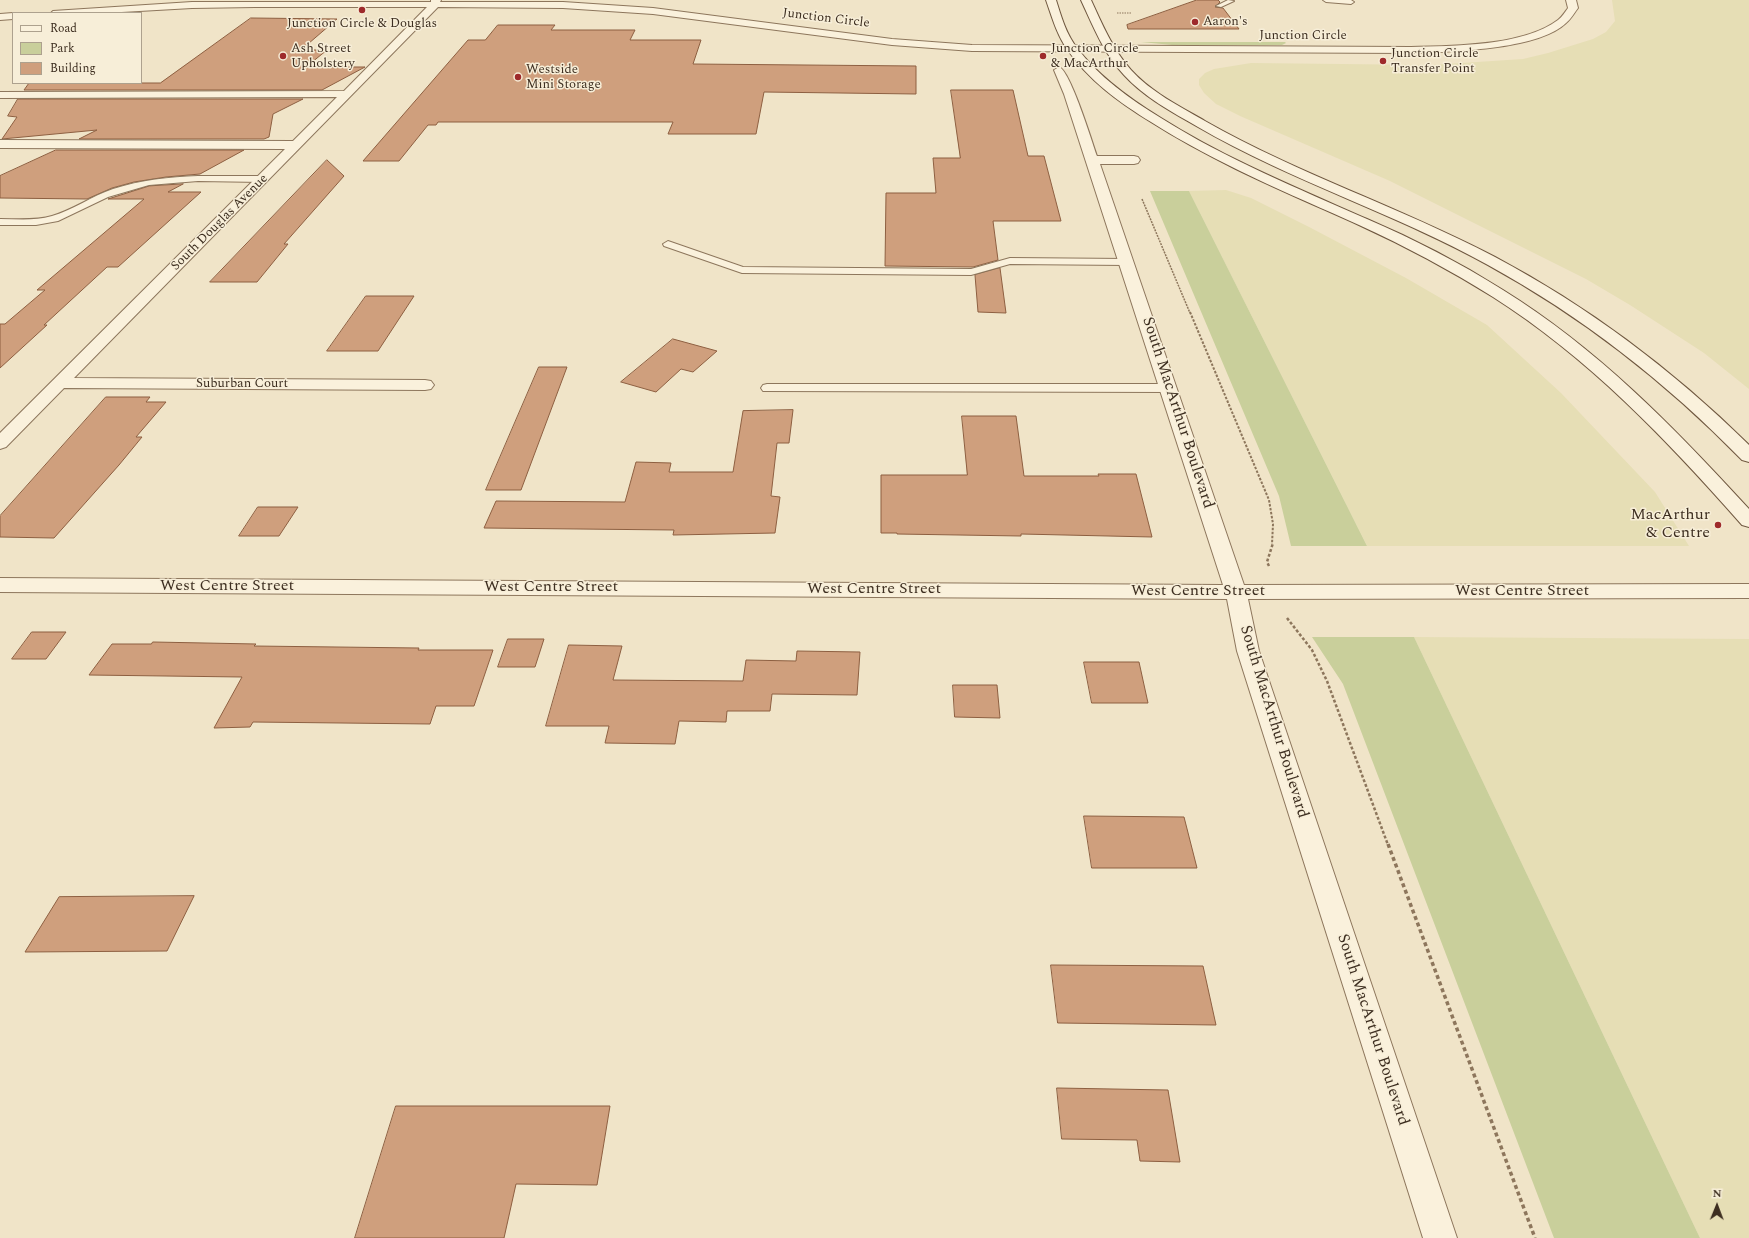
<!DOCTYPE html>
<style>
body{margin:0}
#map{position:relative;width:1749px;height:1238px;overflow:hidden;background:#f0e4c8;font-family:Spectral,serif}
canvas{display:block}
.legend{position:absolute;left:12px;top:12px;width:130px;height:72px;box-sizing:border-box;background:#f7eed8;border:1px solid #ada18e;margin:0;padding:5px 7px;list-style:none;font-size:12px;color:#3d2e20}
.legend li{display:flex;align-items:center;gap:8px;height:20px}
.legend b{width:20px;border:1px solid #ada18e}
.north{position:absolute;left:1697px;top:1186px;width:40px;height:40px;-webkit-text-stroke:3px #f7eed8;paint-order:stroke;rotate:1deg;font-size:11px;font-weight:700;line-height:16px;text-align:center;color:#3d2e20}
.north::after{content:'';display:block;margin:auto;width:14px;height:18px;background:#3d2e20;clip-path:polygon(50% 0,100% 100%,50% 72%,0 100%)}
</style>
<div id="map">
<canvas width="1749" height="1238"></canvas>
<ul class="legend">
<li><b style="height:5px;background:#faf1dc"></b>Road</li>
<li><b style="height:11px;background:#c9cf9b"></b>Park</li>
<li><b style="height:11px;background:#cf9f7d"></b>Building</li>
</ul>
<div class="north">N</div>
</div>
<script>
const c = document.querySelector('canvas').getContext('2d');
c.lineJoin = 'round';
function fillPath(path, color) {
  c.fillStyle = color;
  c.fill(path, 'evenodd');
}
function stroke(path, color, width, dash) {
  c.strokeStyle = color;
  c.lineWidth = width;
  c.lineCap = dash ? 'butt' : 'round';
  c.setLineDash(dash || []);
  c.stroke(path);
}
function drawText(font, color, halo, rows, align = 'center') {
  c.font = font + ' Spectral,serif';
  c.lineWidth = 3;
  c.setLineDash([]);
  c.textBaseline = 'middle';
  c.strokeStyle = halo;
  c.fillStyle = color;
  for (const [text, x, y, turn = 0] of rows) {
    c.save();
    c.translate(x, y);
    c.rotate((+turn || 0) * Math.PI / 180);
    c.textAlign = isNaN(turn) ? turn : align;
    if (halo) c.strokeText(text, 0, 0);
    c.fillText(text, 0, 0);
    c.restore();
  }
}
fillPath(new Path2D(`
 M1612,0h137v389l-45,-36 -74,-48 -44,-26 -196,-98 -150,-65 -24,-12 -12,-11 -5,-8v-6l6,-6 9,-4 37,-6 180,2 92,-6 25,-6 45,-14 13,-7 9,-11z
 M1226,190l25,8 60,30 95,50 81,47 74,68 94,99 34,54h-322l-178,-355z
 M1414,637l335,2v599h-49z`), '#e6deb5');
fillPath(new Path2D(`
 M1141,42h144l1,1 -4,2h-110z
 M1150,191h39l178,355h-76l-12,-50z
 M1312,637h102l286,601h-146l-211,-554z`), '#c9cf9b');
const building = new Path2D(`
 M1197,0h21l2,2 -5,5 8,1 16,21h-111l-1,-4z
 M251,18l86,1 -36,31h26l-21,17h59l-43,23h-298l5,-7h131z
 M498,25h57l-4,5h84l-5,10h71l-8,24 223,2v28l-152,-2 -8,42h-88l5,-12h-235l-2,3h-8l-29,36h-36l105,-121h17z
 M951,90h62l15,66h16l17,65h-68l5,39 -25,7 -88,-1 1,-73h50l-3,-35h27z
 M18,99h285l-30,15 -4,23 -5,2h-185l18,-9 -95,9 15,-22 -9,-1z
 M56,150h188l-44,24 -34,3 -32,5 -22,6 -25,11 -87,-1v-22z
 M327,160l17,16 -60,68h4l-31,38h-47z
 M183,184l-15,8h33l-83,75h-11l-63,58h3l-47,43v-44h5l40,-34h-8l107,-91h-36l41,-13z
 M1000,268l6,45 -28,-1 -3,-37z
 M366,296h48l-36,55h-51z
 M673,339l44,12 -24,21 -12,-3 -25,23 -35,-10z
 M539,367h28l-46,123h-35z
 M106,397h44l-4,5h20l-30,35h6l-23,28 -65,73 -54,-1v-21z
 M793,410l-4,33h-12l-6,53 9,1 -5,36 -102,2 1,-5 -190,-2 12,-27 129,1 11,-40 35,1 -2,9h64l10,-61z
 M962,416h54l8,60h75l-1,-2h38l16,63 -131,-3v2l-124,-2v-1h-16v-58h86z
 M258,507h40l-19,29h-40z
 M32,632h34l-20,27h-34z
 M508,639h36l-9,28h-37z
 M153,642l103,2 -2,2 165,2 -1,2h75l-19,56h-38l-6,18 -177,-2 -3,5 -36,1 28,-51 -153,-2 23,-31h39z
 M569,645l53,1 -9,34 130,1 3,-21 50,1 1,-10 63,1 -3,43 -85,-1 -2,17h-43l-1,11 -47,-1 -4,23 -70,-1 4,-17h-63z
 M1084,662h55l9,41h-56z
 M953,685h44l3,33 -45,-1z
 M1084,816l100,1 13,51h-105z
 M194,896l-27,55 -142,1 34,-55z
 M1051,965l152,1 13,59 -158,-2z
 M1057,1088l111,2 12,72 -40,-1 -3,-21 -75,-1z
 M396,1106h214l-13,79 -81,-1 -12,54h-149z`);
fillPath(building, '#cf9f7d');
stroke(building, '#8d5f41', 1);
const service = new Path2D(`
 M1228,0l6,1 -13,6 -5,-1z
 M1323,0h28l3,2 -3,2 -25,-2z
 M198,176h65l5,3 -5,3 -65,-1 -49,4 -41,12 -50,24 -22,4h-36v-6c17,0 35,2 52,-3 21,-6 40,-20 61,-27 28,-9 56,-12 85,-13z
 M668,241l75,26 228,2 39,-11 117,1 5,3 -5,3 -117,-1 -39,11 -229,-2 -78,-27 -1,-2z
 M767,384h403l4,1 2,3 -2,3 -4,1 -407,-1 -2,-3 2,-3z`);
const minor = new Path2D(`
 M431,0h10l-1,2h123l90,6 239,31 80,6 439,2c42,-1 113,-1 147,-27 4,-3 7,-8 10,-12l-2,-8h10l2,8c-4,5 -7,11 -12,15 -28,27 -117,29 -155,30l-439,-2 -80,-6 -239,-31 -90,-6 -125,-1 -364,371 351,2 6,1 3,4 -3,4 -6,1 -361,-2 -58,59 -6,2v-16l285,-284 -285,-1v-8l293,1 44,-44 -337,1v-6l344,-1 83,-84h-172l-63,1 -88,5h-53l2,-2 139,-9h239z
 M13,13v6l-13,1v-6z
 M1059,67c11,3 33,75 38,89h37l4,1 2,3 -2,3 -4,1h-34l144,421 505,-1v14l-501,1 11,52 198,587h-34l-186,-587 -10,-52 -1227,-7v-14l1223,7 -159,-491 -10,-24z`);
const secondary = new Path2D(`
 M1046,0h10c5,16 10,34 21,48 22,29 53,51 84,70 65,41 136,70 206,101 47,20 93,44 136,71 95,59 171,137 246,219v18l-7,-2c-75,-85 -153,-167 -249,-228 -43,-27 -88,-51 -134,-72 -71,-32 -142,-61 -208,-103 -31,-19 -63,-42 -84,-73 -10,-14 -15,-32 -21,-49z
 M1081,0h10c11,24 22,50 40,70 20,22 48,36 74,51 93,53 195,86 290,136 94,50 179,114 254,188v17l-7,-2c-75,-77 -159,-143 -254,-195 -94,-52 -197,-84 -290,-138 -26,-15 -54,-30 -74,-52 -20,-21 -31,-49 -43,-75z`);
stroke(service, '#8d765c', 2);
stroke(minor, '#8d765c', 2);
stroke(secondary, '#6f573f', 2);
stroke(new Path2D(`
 M1117,13h14`), '#8d765c', 1, [1.5, 1]);
stroke(new Path2D(`
 M1142,199l48,114`), '#8d765c', 1.5, [2, 1]);
stroke(new Path2D(`
 M1190,312l79,188 4,24 -1,20`), '#8d765c', 2, [2.5, 1.5]);
stroke(new Path2D(`
 M1269,566l-2,-4 6,-19
 M1287,618l25,32 15,31 61,164`), '#8d765c', 2.5, [3, 2]);
stroke(new Path2D(`
 M1388,844l147,394`), '#8d765c', 3.5, [4, 3]);
fillPath(service, '#faf1dc');
fillPath(minor, '#faf1dc');
fillPath(secondary, '#faf1dc');
for (const [x, y, r, color] of [
 [362,10,4,"#9e2a2b"],
 [1195,22,4,"#9e2a2b"],
 [283,56,4,"#9e2a2b"],
 [1043,56,4,"#9e2a2b"],
 [1383,61,4,"#9e2a2b"],
 [518,77,4,"#9e2a2b"],
 [1718,525,4,"#9e2a2b"]
]) {
  const dot = new Path2D();
  dot.arc(x, y, r, 0, 2 * Math.PI);
  c.fillStyle = color;
  c.fill(dot);
  stroke(dot, '#f7eed8', 1.5);
}
drawText('13px', '#3d2e20', '#f7eed8', [
 ["Junction Circle",826,19,7],
 ["Junction Circle",1303,36],
 ["South Douglas Avenue",220,223,-45],
 ["Suburban Court",242,384]
]);
drawText('13px', '#3d2e20', '#f7eed8', [
 ["Aaron's",1203,22],
 ["Junction Circle & Douglas",362,24,"center"],
 ["Ash Street",291,49],
 ["Upholstery",291,64],
 ["Junction Circle",1051,49],
 ["& MacArthur",1051,64],
 ["Junction Circle",1391,54],
 ["Transfer Point",1391,69],
 ["Westside",526,70],
 ["Mini Storage",526,85]
], 'left');
drawText('16px', '#3d2e20', '#f7eed8', [
 ["South MacArthur Boulevard",1177,413,72],
 ["West Centre Street",227,587],
 ["West Centre Street",551,588],
 ["West Centre Street",874,590],
 ["West Centre Street",1198,592],
 ["West Centre Street",1522,592],
 ["South MacArthur Boulevard",1273,722,73],
 ["South MacArthur Boulevard",1372,1030,72]
]);
drawText('16px', '#3d2e20', '#f7eed8', [
 ["MacArthur",1710,516],
 ["& Centre",1710,534]
], 'right');
</script>
